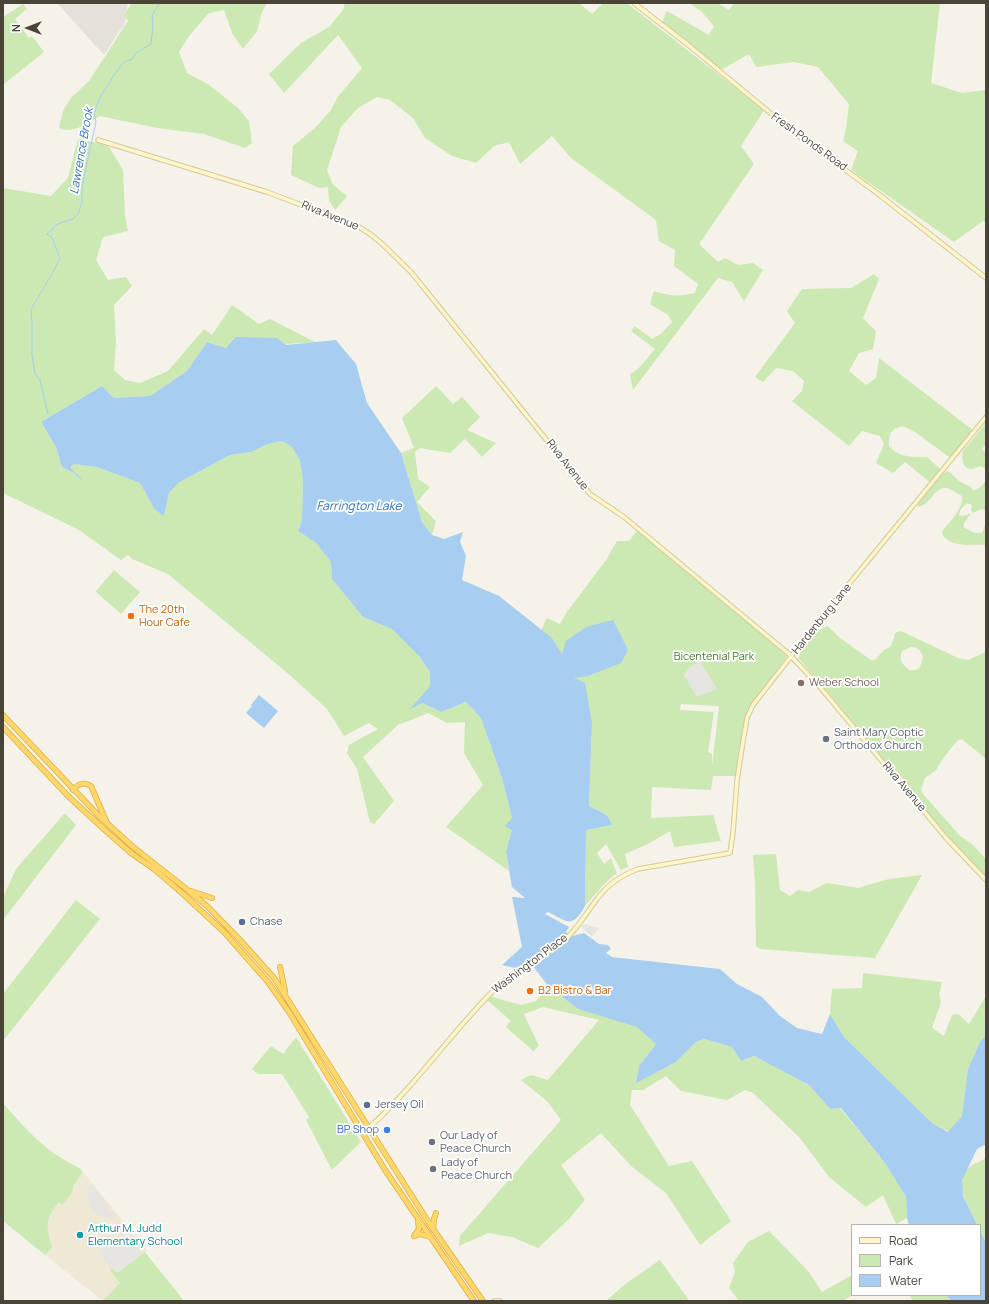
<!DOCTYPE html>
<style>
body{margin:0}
#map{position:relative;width:989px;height:1304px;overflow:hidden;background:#f5f2ea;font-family:Manrope,sans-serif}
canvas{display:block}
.frame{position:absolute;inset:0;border:4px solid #494338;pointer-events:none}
.legend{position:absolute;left:851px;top:1224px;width:130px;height:72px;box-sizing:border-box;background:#fff;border:1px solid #b6b4af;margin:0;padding:5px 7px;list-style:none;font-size:12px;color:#494338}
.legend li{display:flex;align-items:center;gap:8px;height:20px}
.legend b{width:20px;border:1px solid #b6b4af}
.north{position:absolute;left:8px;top:8px;width:40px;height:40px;-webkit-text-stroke:3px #fff;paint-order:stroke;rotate:270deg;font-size:11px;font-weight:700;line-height:16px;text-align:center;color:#494338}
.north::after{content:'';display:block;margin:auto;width:14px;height:18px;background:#494338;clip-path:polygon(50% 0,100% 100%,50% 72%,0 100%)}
</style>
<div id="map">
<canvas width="989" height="1304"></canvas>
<div class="frame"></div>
<ul class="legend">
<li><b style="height:5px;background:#fef5ca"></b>Road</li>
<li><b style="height:11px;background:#cce8b3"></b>Park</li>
<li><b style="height:11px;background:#a7cdf0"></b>Water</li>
</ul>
<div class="north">N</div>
</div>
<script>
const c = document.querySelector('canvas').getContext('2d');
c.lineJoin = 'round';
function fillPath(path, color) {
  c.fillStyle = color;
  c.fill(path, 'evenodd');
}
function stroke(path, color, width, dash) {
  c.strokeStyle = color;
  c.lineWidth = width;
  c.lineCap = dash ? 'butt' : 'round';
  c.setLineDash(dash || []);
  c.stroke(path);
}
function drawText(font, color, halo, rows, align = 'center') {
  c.font = font + ' Manrope,sans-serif';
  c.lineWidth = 3.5;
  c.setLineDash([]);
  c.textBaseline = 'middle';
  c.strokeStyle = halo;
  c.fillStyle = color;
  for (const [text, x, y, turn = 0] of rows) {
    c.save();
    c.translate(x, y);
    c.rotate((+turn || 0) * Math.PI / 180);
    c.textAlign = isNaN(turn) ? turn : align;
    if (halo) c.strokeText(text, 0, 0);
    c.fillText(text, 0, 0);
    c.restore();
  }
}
fillPath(new Path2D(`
 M57,3h71l-4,23 -4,4 -16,25z`), '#e4e1db');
fillPath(new Path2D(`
 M83,1172l64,79 -33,24 6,8 -17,18 -58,-46 6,-7 -5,-24 7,-14 6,-8 3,2 10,-11 2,-9z`), '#eee8d4');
fillPath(new Path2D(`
 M132,3h135l-5,9 -5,19 -14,18 -11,-16 -8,-23 -15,3 -20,23 -10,16 8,21 22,12 29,23 11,13 3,22 -7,5 -41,-14 -47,-6 -57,-12c-12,7 -24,17 -40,13l-1,-2 4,-16 4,-7 5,-7 17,-16 39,-60 -4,-6z
 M345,3h234l13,11 11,-11h24l137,107 -23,36 13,18 -55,80 19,18 7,-4 13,7 15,-2 10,7 -19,31 -12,-19 -14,-4 -85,112 -3,-16 8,-5 17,-20 -24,-18 4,-5 17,13 10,-6 10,-11 -4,-7 -18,-11 4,-13c16,5 25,6 41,2l3,-9 -24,-18 1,-16 -16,-9 -3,-21 -85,-62 -19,-22 -32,28 -11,-22 -15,4 -18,17 -24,-7 -27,-18 -12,-20 -23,-18 -13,-3 -19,11 -17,19 -14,43 6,15 14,11 -12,14 -6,-9 -1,-14 -9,1 -28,-13 2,-29 22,-18 16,-18 6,-12 25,-30 -24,-33 -54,58 -15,-19 32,-31 28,-16 14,-17z
 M689,3h28l12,7 5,-7h206l-9,80 31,10 24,-3v132l-3,-1 -29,21 -103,-72 7,-19 -15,-10 3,-12 3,-25 -31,-37 -24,-5 -38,5 -7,-13 -28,16 -60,-45 6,-14 42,24 5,-9 -13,-15z
 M23,4l4,5 -12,10 14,19 3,-2 12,16 -40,32 -1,-67z
 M78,139l30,6 15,25 2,45 3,16 -25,6 -7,23 12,20 18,-3 6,9 -18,19 2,36 -2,29 11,10 15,3 28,-12 36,-42 8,6 20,-30 27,19 11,-5 45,23 -89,6 -19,-6 -20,29 -37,25 -36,2 -12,-12 -61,36 15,25 6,20 10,1v-4h2l23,3 43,16 15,27 9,6 5,-23 9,-10 52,-28 21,-3 17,-8 14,-3 10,6 8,14 3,18 -1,41 -4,11 18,12 15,19 1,17 31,38 29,12 27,27 11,16 1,14 -20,22 12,-5 18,9 25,-10 15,16 21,60 10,40v12l-6,21 3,20 -63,-44 37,-42 -19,-32 1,-31 -18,1 -19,-10 -30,12 -35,32 31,44 -20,23 -4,-2 -13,-53 -10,-16 2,-8 29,-16 -9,-6 -25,13 -17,-27 -36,-33 -123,-102 -36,-15 -4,-4 -7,5 -42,-30 -76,-37v-305l48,8 17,-18z
 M874,274l5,5 -16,39 13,13 -3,18 -14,4 -10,18 17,14 10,-7 3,-20 95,73 -22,28 -37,-27 -12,-6c-13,3 -14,8 -14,20 10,12 24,11 38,11l15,14 -10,13 -27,-22 -12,11 -17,-10 8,-19 -4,-8 -18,-5 -13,15 -57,-45 10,-10 2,-10 -11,-10 -17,-3 -13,14 -8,-5 40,-54 -8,-12 15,-22 49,-1z
 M436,386l17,18 9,-7 18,20 -13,13 29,13 -14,14 -17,-18 -15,14 -30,-5 -5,4 3,27 12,8 -13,15 19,19 -4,14 -10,-13 -21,-69 13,-5 -12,-30z
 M986,423v21l-4,5 4,5v15l-6,-3c-3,1 -7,3 -10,3 -8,-2 -9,-12 -7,-18z
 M947,471c5,2 7,6 11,9 5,5 11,4 15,10 5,0 10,-5 13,-9v30l-5,-2 -8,4 -2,-3 1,-5 -5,-2 -6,6 -2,6 2,1 6,-1 3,-2v2l-6,8 -1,4 12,6h7l4,-10v22c-14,-1 -31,3 -42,-8l-2,-5c7,-10 22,-24 20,-36 -5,-2 -10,-7 -15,-8 -13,-2 -15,17 -29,19v-3l22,-28z
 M637,531l55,41 95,84 -40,57 -10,63h-24l-2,14 -59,-3 -1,31 62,-3 8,26 -47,6 -4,-16 -22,13 -23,10 3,13 -7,3 -15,-26 -9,9 7,11 7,-6 6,15 -13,11 -19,22 1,-76 26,-5 -5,-10 -18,-9 3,-83 -30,-68 -10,-17 -11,-8 6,-12 13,6 7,-12 39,-52 11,-19h12zM681,704l38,2 -7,60v-12l-4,-2 6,-40 -34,-2z
 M114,570l26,22 -19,22 -25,-22 1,-2z
 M828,626l12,12 31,22c8,0 7,-5 12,-9 3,-3 6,-2 8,-6 2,-3 3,-8 4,-12l6,-2 57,27 10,2 18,-8v107l-23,-19 -2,-1 -3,1 -14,17 -8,13 -11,8 -4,11 2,5 37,42 12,8 14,15v18l-43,-44 -45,-60 -12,-10 -53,-65 -34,-39c0,-12 18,-31 29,-33zM911,647c7,0 10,4 12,10l-3,10 -4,3h-7c-6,-5 -11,-10 -7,-19z
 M65,813l11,12 -73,95v-23l13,-28z
 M776,854l4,36 10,6 8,-6 11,2 18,-9 31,5 31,-9 33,-4 -47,83 -115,-9 -4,-3 -1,-61 -2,-30z
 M76,900l24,19 -97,122v-47z
 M863,973l79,9 -3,12 2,8 -9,26 12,8 8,-21 6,-1 11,10 17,-28v39l-6,7 -12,27 -6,47 -13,16 -17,-9 -88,-86 -14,-23 2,-25 30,-1z
 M548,986l30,23 59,17 19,18 -17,22 -3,16 40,-20 20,-20 8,-3 28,8 9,14 13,-5 55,29 21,24 10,-1 45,55 21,34 1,21 -11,6 -13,-29 -17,12 -37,-30 -29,-39 -47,-45 -8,-3 -18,10 -46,-9 -15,-15 -23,14h-11l-2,15 39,61 23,-5 39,60 -31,24 -34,-52 -35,-27 -30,-33 -40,32 24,35 -17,20 -30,28 -26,-11 -24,-4 -29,13 1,-10 101,-116 -14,-19 -26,-21 10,-5 17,5 51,-60 -56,-13 -19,7 15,32 -6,5 -27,-24 5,-6 -25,-22 3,-3 32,9 15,-4z
 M296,1037l65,105 -29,28 -26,-50 3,-3 -27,-43h-24l-6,-5 19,-23 12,8z
 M3,1103c22,26 44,50 75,64l5,5 -9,12 -2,9 -10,12 -3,-3c-16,20 -12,23 -7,46l-7,7 -42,-34z
 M986,1158v85l-6,-13v-5h-3c-7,-15 -24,-39 -10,-56 4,-4 14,-8 19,-11z
 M769,1231l39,40 14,21 30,-17v20h1l-10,6h-104l-10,-13 6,-16 -2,-9 15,-21z
 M145,1252l39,49h-81l17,-18 -10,-13 3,-2 4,5z
 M660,1260l28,39 -2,2h-80l18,-16z
 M909,1295h38l4,6h-38z`), '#cce8b3');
fillPath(new Path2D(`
 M700,661l17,28 -20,8 -13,-22 6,-8z
 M585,924l14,4 -7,9 -11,-10z
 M91,1183l3,4 -2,3 3,-1 10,12 -2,2 7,9 2,1 2,-1 3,4 -5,1h-9l-5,-2 -7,-7 -4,-12 1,-7z
 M119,1237l9,3 2,-1 4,5 -2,2 1,1h3l4,-3 2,2 -4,4 3,5 -24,18 -4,-4h-2l-12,-17z`), '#e6e5e1');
fillPath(new Path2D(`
 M236,337l41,1 9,7 50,-5 20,24 11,39 34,50 21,69 10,13 12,4 19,-7 -3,10 6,14 -4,24 37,16 53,42 10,16 4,-13 20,-14 27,-7 15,30 -7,13 -33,13 -14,2 11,5 7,40 -3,83 18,9 5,10 -26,5 -1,76c-13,23 -17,16 -37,6l-3,2 24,13 -3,5 7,4 11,-3 15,11 9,1 3,4 -5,4 6,4 108,12 17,15 25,13 18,19 17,12 25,6 8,-20 14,23 88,86 16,9 14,-16 6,-47 12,-27 6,-7v109l-9,5 -15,31 1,16 14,29h-68l-2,-7 -1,-21 -21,-34 -44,-55 -11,1 -21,-24 -55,-29 -13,5 -9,-14 -28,-8 -8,3 -20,20 -40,21 3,-17 17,-22 -19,-17 -59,-18 -30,-23 -19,-25 -14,7 -13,-3 20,-18 -10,-50 13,1 -13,-11 -6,-36 6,-21 -7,-4 7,-8 -10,-40 -21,-60 -15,-16 -25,10 -18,-9 -13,6 20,-23v-14l-11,-16 -27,-27 -29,-12 -31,-38 -1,-17 -15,-19 -18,-12 4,-11 1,-41 -3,-18 -8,-14 -10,-6 -14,3 -17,8 -21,3 -52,28 -9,10 -5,23 -9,-6 -15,-27 -43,-16 -24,-3 -2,3 4,6 -13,-6 -6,-20 -15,-25 61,-36 12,12 36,-2 37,-25 20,-29 19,6z
 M259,695l19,16 -14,17 -18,-15 6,-7 -1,-1z
 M980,1230l6,13v58h-35l-4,-6h33z`), '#a7cdf0');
stroke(new Path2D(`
 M48,414l-8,-34 -5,-6 -3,-18v-33l-1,-14 21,-35 8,-16 -8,-20 -5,-4 10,-10 16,-5 5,-5 4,-12v-16l14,-64 -2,-9 6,-16 17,-26 7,-9 8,-3 4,-6 15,-9 2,-19 -1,-10 8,-12
 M75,473l6,6`), '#a7cdf0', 1);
const secondary = new Path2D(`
 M634,3l53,41 105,87 85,62 109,85
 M98,140l169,52 90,34c20,10 37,30 54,46l179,222 34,23 165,137 30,32 128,153 39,41
 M363,1133c49,-42 85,-97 131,-143 21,-21 49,-31 71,-50 13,-12 22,-28 32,-41 10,-14 25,-24 41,-30l92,-16 3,-20 4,-52 4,-27 6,-36 6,-13 68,-87 165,-201
 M494,1301h6`);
const highway = new Path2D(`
 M3,715l96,101 33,30 57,45 18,15 34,35 33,37 155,245 54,78
 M3,727l66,70 37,34 25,22 23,16 28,24 42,39 44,50 21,30 96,158 89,131
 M73,790c5,-6 10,-9 18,-4l16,37
 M191,891l21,7
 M280,967l5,24
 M433,1229l1,-10 2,-6
 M414,1236l5,-7 -1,-8
 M414,1236l6,-2 10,3`);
stroke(secondary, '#d4c99a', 5.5);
stroke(highway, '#ddad3b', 6);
stroke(secondary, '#fef5ca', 3.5);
stroke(highway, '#fdd76c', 4.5);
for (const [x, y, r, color] of [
 [131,616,4,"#e8710a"],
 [801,683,4,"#8d6e63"],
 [826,739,4,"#6b7280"],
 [242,922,4,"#5c6f8a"],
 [530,991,4,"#e8710a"],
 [367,1105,4,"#5c6f8a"],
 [387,1130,4,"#3f7fe0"],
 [432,1142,4,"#6b7280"],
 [433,1169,4,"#6b7280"],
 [80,1235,4,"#0f9aa8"]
]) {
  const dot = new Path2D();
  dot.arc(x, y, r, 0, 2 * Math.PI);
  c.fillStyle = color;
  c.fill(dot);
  stroke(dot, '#fff', 1.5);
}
drawText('11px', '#494338', '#fff', [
 ["Fresh Ponds Road",809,142,36],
 ["Riva Avenue",330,216,22],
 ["Riva Avenue",567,465,52],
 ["Hardenburg Lane",822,619,-51],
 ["Riva Avenue",904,787,50],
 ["Washington Place",530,964,-37]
]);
drawText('11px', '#c56008', '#fff', [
 ["The 20th",139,610],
 ["Hour Cafe",139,623],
 ["B2 Bistro & Bar",538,991]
], 'left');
drawText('11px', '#437b2a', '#fff', [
 ["Bicentenial Park",714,657]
]);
drawText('11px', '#785e54', '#fff', [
 ["Weber School",809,683]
], 'left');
drawText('11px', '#5b616d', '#fff', [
 ["Saint Mary Coptic",834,733],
 ["Orthodox Church",834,746],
 ["Our Lady of",440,1136],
 ["Peace Church",440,1149],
 ["Lady of",441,1163],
 ["Peace Church",441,1176]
], 'left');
drawText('11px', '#4e5e75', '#fff', [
 ["Chase",250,922],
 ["Jersey Oil",375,1105]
], 'left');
drawText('11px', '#366cbe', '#fff', [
 ["BP Shop",379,1130]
], 'right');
drawText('11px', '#0d838f', '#fff', [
 ["Arthur M. Judd",88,1229],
 ["Elementary School",88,1242]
], 'left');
drawText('italic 12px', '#3073b5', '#fff', [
 ["Lawrence Brook",82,151,-80],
 ["Farrington Lake",359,507]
]);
</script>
